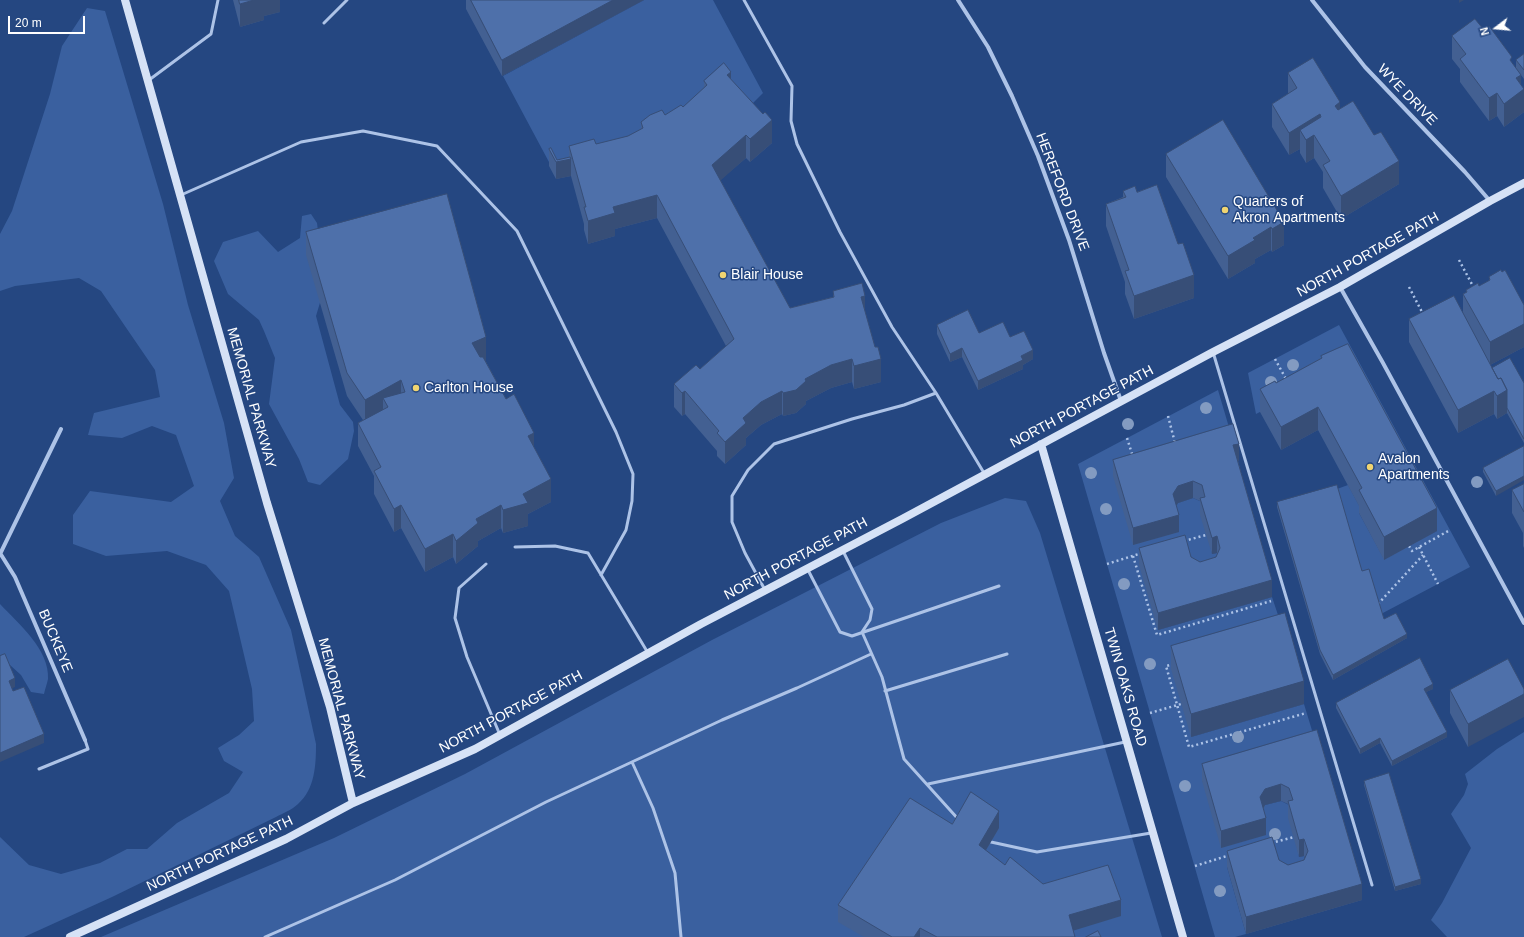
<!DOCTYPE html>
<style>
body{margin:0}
#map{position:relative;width:1524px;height:937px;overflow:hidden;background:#254781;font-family:Arial,sans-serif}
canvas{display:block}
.north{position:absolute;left:1476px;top:8px;width:40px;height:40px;-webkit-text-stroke:3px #254781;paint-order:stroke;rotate:254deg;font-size:11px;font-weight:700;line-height:16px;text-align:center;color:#fff}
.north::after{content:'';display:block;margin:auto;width:14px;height:18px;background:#fff;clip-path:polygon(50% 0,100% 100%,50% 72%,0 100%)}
.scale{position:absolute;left:8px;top:16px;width:77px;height:18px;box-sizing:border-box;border:2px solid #fff;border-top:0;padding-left:5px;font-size:12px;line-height:14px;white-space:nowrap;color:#fff;-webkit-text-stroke:3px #254781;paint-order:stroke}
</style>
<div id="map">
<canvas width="1524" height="937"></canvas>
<div class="north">N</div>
<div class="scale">20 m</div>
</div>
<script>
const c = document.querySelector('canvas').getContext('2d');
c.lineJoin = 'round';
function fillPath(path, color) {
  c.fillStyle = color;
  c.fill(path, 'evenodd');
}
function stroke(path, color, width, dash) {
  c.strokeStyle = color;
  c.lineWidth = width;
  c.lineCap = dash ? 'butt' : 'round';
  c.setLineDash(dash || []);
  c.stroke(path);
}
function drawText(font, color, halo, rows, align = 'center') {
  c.font = font + ' Arial,sans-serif';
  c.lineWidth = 3;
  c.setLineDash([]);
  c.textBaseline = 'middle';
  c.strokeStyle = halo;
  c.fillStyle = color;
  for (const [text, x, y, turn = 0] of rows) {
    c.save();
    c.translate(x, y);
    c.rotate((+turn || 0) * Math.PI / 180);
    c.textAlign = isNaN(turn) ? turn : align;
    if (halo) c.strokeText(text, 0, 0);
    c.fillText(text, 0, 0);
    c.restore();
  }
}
fillPath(new Path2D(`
 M644,0h69l50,93 -20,20 -186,64 -54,-101z
 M87,8l18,3 58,193 25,101 36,118 10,55 -14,23 15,35 24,21 32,73 25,114c0,21 -1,45 -18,60 -6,6 -15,9 -22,13l-164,80 -88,40h-24v-100l29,28 32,9 39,-11 27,-14h20l30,-26 52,-30 14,-21 -19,-11 -6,-13 21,-13 15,-14 -2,-32 -23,-98 -23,-26 -39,-14 -61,5 -33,-12v-29l17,-24 81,11 23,-16 -18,-51 -24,-9 -30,12 -34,-3 6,-22 66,-16 -5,-27 -54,-79 -22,-13 -64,8 -15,5v-57l12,-23 38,-117 12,-48z
 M311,214l6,9 8,63 -9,30 24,89 13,17 1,9 -6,28 -28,26 -12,-3 -9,-23 -30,-55 6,-46 -11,-27 -5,-11 -31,-26 -14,-33 9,-19 35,-11 20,21 22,-14 2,-22z
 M1339,325l131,242 -89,47 -19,-39 -25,-86 11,-4 14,26 -3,2 25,46 53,-28 -88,-164 -93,47 -8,-41z
 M1218,390l15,51 -119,35 59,35 5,-8 15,-5 9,4 10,52 5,-1 3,12 -62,65 114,-33 13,39 -94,101 113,-33 13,43 -115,34 58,33 5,-9 16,-4 8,4 10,52 5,-1 4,12 -81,-1 19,67 -11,3h-20l-137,-473z
 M1005,498l21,3 14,32 122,404h-1061l233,-99 131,-64 247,-134 229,-117z
 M0,604c18,19 50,46 48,75 -1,5 -3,10 -4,15l-13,-2 -10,-17 -21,-19z
 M1524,732v205h-77l-16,-17 11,-17 29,-55 -20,-34 13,-19 4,-11 -3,-10 32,-25z`), '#3a609f');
stroke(new Path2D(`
 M1459,260l15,28
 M1409,287l14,27
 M1275,359l11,20
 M1168,416l7,27
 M1127,438l6,19
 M1184,541l22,-6
 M1409,546l3,5 38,-21
 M1419,547l19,37
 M1133,556l24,79 114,-34
 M1107,564l35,-11
 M1378,604l45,-49
 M1174,664l-8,2 23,81 117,-34
 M1150,713l31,-9
 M1271,843l23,-6
 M1195,866l35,-11`), '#adc3e7', 2.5, [2, 3]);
stroke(new Path2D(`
 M744,0l48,86 -1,35 6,23 43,88 52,95 44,66
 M324,23l23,-23
 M149,80l62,-46 7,-34
 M181,195l120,-53 62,-11 74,15 80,85 99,201 17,42 -1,27 -6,29 -25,45
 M1213,352l159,533
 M515,547l40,-1 33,7 60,100
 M843,551l29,58 -2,11 -8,12
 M486,564l-27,24 -4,30 12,39 33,78
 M808,570l32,62 12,4 147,-50
 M765,590l-20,-37 -13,-31v-26l16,-26 26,-26 78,-25 52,-14 32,-12 48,80
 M862,632l20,45 22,82 55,61
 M885,691l122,-37
 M632,762l21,46 22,65 6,64
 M39,769l49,-20 -3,-9
 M928,784l197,-42
 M991,842l46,10 114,-19
 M265,937l130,-57 151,-78 176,-82 75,-32 74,-34`), '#adc3e7', 3);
stroke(new Path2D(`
 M958,0l30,47 24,49 26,60 31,84 35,113 17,48
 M1312,0l53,67 100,105 25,29
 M1340,287l43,76 141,260
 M0,553l15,24 70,163
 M0,554l61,-125`), '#adc3e7', 4);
stroke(new Path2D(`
 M125,0l142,503 63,204 23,96
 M1041,444l142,493
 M70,937l216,-98 67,-36 122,-54 226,-125 201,-105 311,-167 127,-65 150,-86 34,-18`), '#d6e2f6', 8);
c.fillStyle = '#839bc1';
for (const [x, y] of [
 [1293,365],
 [1271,382],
 [1206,408],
 [1128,424],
 [1091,473],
 [1477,482],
 [1106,509],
 [1124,584],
 [1150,664],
 [1238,737],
 [1185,786],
 [1275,834],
 [1220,891]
]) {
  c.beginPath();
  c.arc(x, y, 6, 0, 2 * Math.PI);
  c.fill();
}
fillPath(new Path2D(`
 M233,0h47v12l-16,4v4l-24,7z
 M466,0h178l-142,76 -36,-67z
 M1484,30l28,33 4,6v-9l8,-6v25l-6,-8 3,14 3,27 -20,15 -7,-11 -8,5 -29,-39v-13l-8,-10v-23z
 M1288,73l52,36 59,75 -58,35 -18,-31v-16l-9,-14 -8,5 -6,-10v-4l-11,6 -17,-28v-23l16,-10z
 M731,79l41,64 -22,19 -4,-4 -26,22 70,128 43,-11v-6l32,21 16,70 -27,7 -2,-7 -21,6 -25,13v3l-10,9 -13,3 -1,-2 -21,11 -15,13v7l-21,19 -8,-8v-5l-32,-37 -3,2 -8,-9v-23l26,-15 26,-23 -69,-128 -42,11v7l-27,8 -4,-14v-6l-13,-48 -15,3 -7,-13v-17l8,11 12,-3v-11l27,-2 32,-8 13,-7v-7l24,-7 18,-8 21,-19v-7z
 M1223,120l61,125 -12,7 -1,-2 -16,9v4l-27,16 -62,-102v-23z
 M1123,191l14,1 57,106 -60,21 -9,-25v-12l-19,-56v-22l17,-7z
 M306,232l180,128h-1l21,39 28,49 17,54 -23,12v12l-25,7 -2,-5 -23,13v5l-22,18 -3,-7 -28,15 -24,-44 -7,4 -20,-38v-18l-16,-30v-23l5,-3 -16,-24 -41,-141z
 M1489,277l35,70 -34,18 2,3 32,15v60l-17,-30 -10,6 -3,-5 -36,19 -49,-91v-23l54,-5v-20l3,-1v-3l13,-4 10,-5z
 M937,325l42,8 31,4 23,22 -10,6v4l-45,21 -16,-33 -12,5 -13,-28z
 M1321,356l116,175 -53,29 -25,-47v-7l-41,-76 -37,20 -21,-38v-23l16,-6 45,-25z
 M1524,446l-28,50 -13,-24v-4z
 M1113,460l126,1h-1l34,136 -114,33 -19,-65v-17l52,9 9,5 16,-5 1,-2v-2l-5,1 -12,-39v-14l-7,-3 -15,5 -2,3 3,26 -46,13 -20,-69z
 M1524,484v64l-1,-2v-13l-11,-20v-23z
 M1277,502l85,69 22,48 23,19 -74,42 -13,-26 -43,-147z
 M1171,646l133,58 -113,33 -20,-68z
 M1433,689l-7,3 21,45 -55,29 -12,-23 -20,11 -24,-46v-5z
 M1524,689l-56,58 -18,-34v-23z
 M1317,730l45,170 -116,34 -19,-67v-16l52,9 9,5 16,-5 1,-2 -1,-2 -5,1 -11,-39v-14l-7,-3 -16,4 -1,4 2,26 -45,13 -19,-67v-17z
 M1364,781l57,103 -26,7 -31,-106z
 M952,824l47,4 -13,22 19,15 38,19 78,32 -48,14 2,7h-211l-26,-15v-17z`), '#436092');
fillPath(new Path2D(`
 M254,0h26v12l-16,4v4l-24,7v-23z
 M613,0h31l-142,76v-16z
 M1459,0h5l-5,3z
 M731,72v23l-4,-20z
 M1521,75v16l3,-2v23l-20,15v-23l12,-26z
 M1497,93v23l-8,5v-23z
 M1340,102v23l-5,-19z
 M1320,114v23l-6,-2v23l-8,5v-23l-6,-10v19l-11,6v-22z
 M772,120v23l-22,19v-23z
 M746,135v23l-34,30v-23z
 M571,159v17l-15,3v-17z
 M1399,161v23l-58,35v-23z
 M657,195v23l-42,11v7l-27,8v-23l25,-14z
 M1284,222v23l-12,7v-23z
 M1271,227v23l-16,9v4l-27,16v-23l25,-18z
 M1194,275v23l-60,21v-23z
 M865,296v23l-4,-22z
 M1524,324v23l-34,18v-23z
 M486,337v23l-14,6v-23z
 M962,348v9l-12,5v-8z
 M1033,350v9l-10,6v4l-45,21v-9l43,-25z
 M852,359v23l-21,6 -25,13v3l-10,9 -13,3v-23l22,-14 26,-14z
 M881,359v23l-27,7v-23z
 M401,380v23l-13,4 -5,-9v15l-18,9v-22z
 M1507,390v23l-10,6v-23z
 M685,391v23l-3,2v-23z
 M782,391v23l-21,11 -15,13v7l-21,19v-22l18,-24 18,-16z
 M1494,391v23l-36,19v-23z
 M1318,407v23l-37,20v-23z
 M534,433v23l-6,-20z
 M1239,444v17l-6,1v-17z
 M1524,476v4l-28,16v-5z
 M551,479v23l-23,12v12l-25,7v-23l20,-16z
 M1193,481v17l-15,5 -5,8v-17l5,-8z
 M401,505v23l-7,4v-23z
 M501,505v23l-23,13v5l-22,18v-23l20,-22z
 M1437,508v23l-53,29v-23z
 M1179,515v17l-46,13v-17z
 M453,534v23l-28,15v-23z
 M1217,536v17l-5,1v-16z
 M1272,580v17l-114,33v-17z
 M1407,634v4l-74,42v-5z
 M15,678v9l-6,3v-9z
 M1304,681v23l-113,33v-23z
 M1433,684v5l-9,4v-4z
 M1524,694v23l-56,30v-23z
 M1447,732v5l-55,29v-5z
 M44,734v9l-44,19v-9z
 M1380,738v5l-20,11v-5z
 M1281,784v17l-16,4 -5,9v-17l5,-8z
 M999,811v17l-20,34v-17z
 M1266,818v17l-45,13v-17z
 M1304,839v17l-5,1v-17z
 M1421,879v5l-26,7v-4z
 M1362,884v16l-116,34v-17z
 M1121,900v16l-52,16v-17z
 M920,928v9h-6z`), '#374e77');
const building = new Path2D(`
 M239,0h15l-14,4z
 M471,0h142l-111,60z
 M1475,19l9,11 5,-4 23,31 -2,3 11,15 -5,3 8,11 -20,15 -7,-11 -8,5 -29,-39 6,-5 -14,-18z
 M1524,54v16l-8,-10z
 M1313,58l27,44 -5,4 3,4 15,-9 21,34 7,-3 18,29 -58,35 -18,-31 7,-4 -16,-26 -8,5 -6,-10 21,-13 -1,-3 -31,19 -17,-29 25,-16 -9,-15z
 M724,63l7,9 -4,3 36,39 2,-2 7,8 -22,19 -4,-4 -34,30 78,143 44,-11 -1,-6 29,-8 3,13 -4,1 14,50h3l3,12 -27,7 -2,-7 -21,6 -26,14 1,2 -10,9 -13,3 -1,-2 -21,11 -18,16 3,5 -21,19 -8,-9 2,-2 -34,-40 -3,2 -8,-9 22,-19 4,4 34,-30 -77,-144 -44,12 2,6 -27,8 -4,-14h2l-17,-61 25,-7 2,5 32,-8 15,-8 -2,-6 9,-7 12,-5 3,5 16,-10 2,2 24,-22 -3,-4z
 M1223,120l61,102 -12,7 -1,-2 -18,11 2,2 -27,16 -62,-102z
 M551,148l6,12 13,-3 1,2 -15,3 -7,-13z
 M1157,185l21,59 5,-1 11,32 -60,21 -9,-25 4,-1 -23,-66 20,-7 -3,-6 12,-5 2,6z
 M447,194l39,143 -14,6 8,14h3l23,42 8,-5 20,39 -6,3 23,43 -28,15 5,9 -25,7 -2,-5 -25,14 2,4 -22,18 -3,-7 -28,15 -24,-44 -7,4 -20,-38 7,-4 -23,-44 30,-16 -5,-9 22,-6 -4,-12 -36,20 -18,-27 -41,-141z
 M1501,270l1,2 3,-2 19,35v19l-34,18 -27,-48 4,-2 -1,-2 12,-7 1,3 11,-6 -1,-3z
 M1454,296l44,83 3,-1 6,12 -10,6 -3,-5 -36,19 -49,-91z
 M968,310l11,23 24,-11 7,15 14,-6 9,19 -12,6 2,4 -45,21 -16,-33 -12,6 -13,-29z
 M1348,344l89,164 -53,29 -25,-47 3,-2 -44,-81 -37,20 -21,-38 15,-8 1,2 46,-25 -1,-2z
 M1510,358l14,25v56l-17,-31v-18l-6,-12 -3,1 -6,-11z
 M1233,424l6,20 -6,1 39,135 -114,33 -19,-65 46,-13 6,22 9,5 16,-5 4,-9 -3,-12 -5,2 -12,-40 5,-1 -3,-12 -9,-4 -15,5 -5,8 6,21 -46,13 -20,-68z
 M1524,446v30l-28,15 -13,-23z
 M1524,484v28l-12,-22z
 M1337,485l25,86 7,-2 15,50 12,-6 11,21 -74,41 -13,-25 -43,-148z
 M1285,613l19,68 -113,33 -20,-68z
 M5,654l10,24 -6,3 4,10 11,-4 20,47 -44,19v-97z
 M1420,658l13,26 -9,5 23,43 -55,29 -12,-23 -20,11 -24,-46z
 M1508,659l16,30v5l-56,30 -18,-34z
 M1317,730l45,154 -116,33 -19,-66 45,-14 7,23 9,5 16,-5 4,-9 -4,-12 -5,1 -11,-39 5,-1 -4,-12 -8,-4 -16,5 -5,8 6,21 -45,13 -19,-67z
 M1389,773l32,106 -26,8 -31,-106z
 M971,792l28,19 -20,34 26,20 5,-8 33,27 65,-19 13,35 -52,15 6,22h-138l-17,-9 -6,9h-22l-54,-32 72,-107 42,26z
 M1098,931l3,6h-15z`);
fillPath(building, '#4e70aa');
stroke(building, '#374e77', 1);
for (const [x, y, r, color] of [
 [1225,210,4,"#f0d471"],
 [723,275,4,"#f0d471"],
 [416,388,4,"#f0d471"],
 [1370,467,4,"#f0d471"]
]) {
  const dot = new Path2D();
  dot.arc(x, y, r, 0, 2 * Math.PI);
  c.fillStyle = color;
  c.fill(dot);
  stroke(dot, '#254781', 1.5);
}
drawText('14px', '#fff', '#254781', [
 ["WYE DRIVE",1407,95,46],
 ["HEREFORD DRIVE",1062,192,69],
 ["NORTH PORTAGE PATH",1368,255,-29],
 ["MEMORIAL PARKWAY",251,398,74],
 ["NORTH PORTAGE PATH",1082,407,-28],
 ["NORTH PORTAGE PATH",796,559,-28],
 ["BUCKEYE",55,641,67],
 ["TWIN OAKS ROAD",1125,687,74],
 ["MEMORIAL PARKWAY",341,709,75],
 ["NORTH PORTAGE PATH",511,712,-28],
 ["NORTH PORTAGE PATH",220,854,-25]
]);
drawText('14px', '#fff', '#254781', [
 ["Quarters of",1233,202],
 ["Akron Apartments",1233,218],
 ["Blair House",731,275],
 ["Carlton House",424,388],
 ["Avalon",1378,459],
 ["Apartments",1378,475]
], 'left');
</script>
